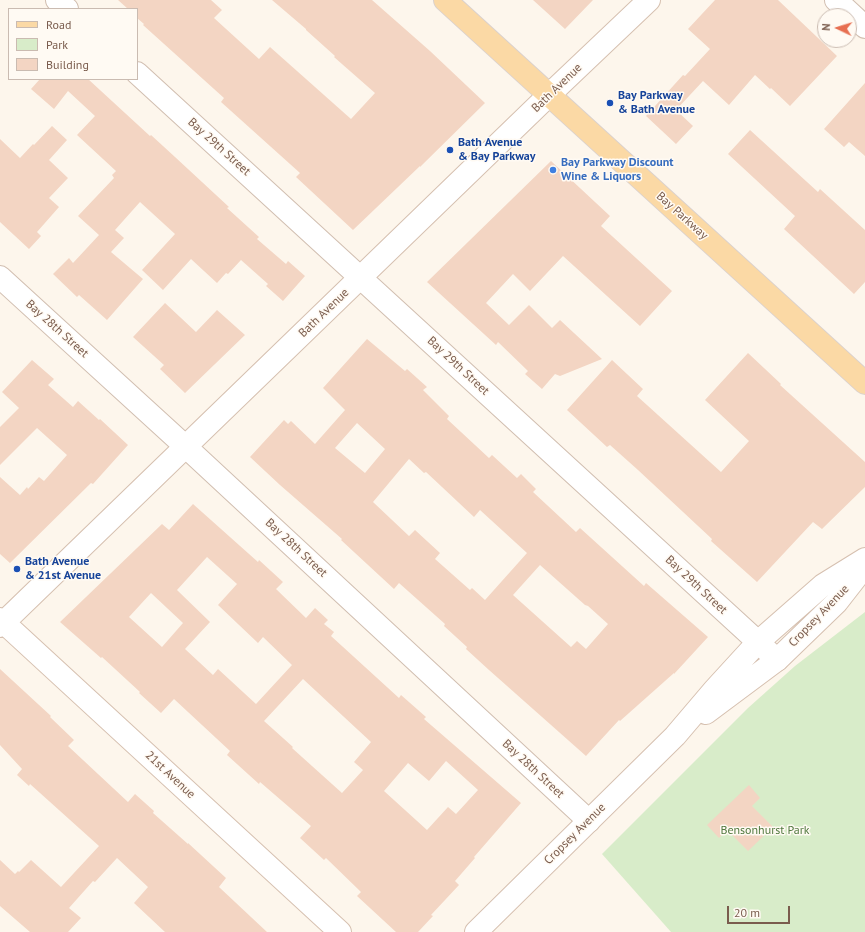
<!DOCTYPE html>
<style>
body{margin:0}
#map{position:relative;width:865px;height:932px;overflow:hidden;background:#fdf6ec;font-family:"PT Sans",sans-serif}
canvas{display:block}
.legend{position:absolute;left:8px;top:8px;width:130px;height:72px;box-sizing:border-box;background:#fffaf3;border:1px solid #cabbb1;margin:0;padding:5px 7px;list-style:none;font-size:12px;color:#7a5c4d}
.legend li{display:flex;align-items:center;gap:8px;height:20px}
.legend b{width:20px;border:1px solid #cabbb1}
.north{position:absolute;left:817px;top:8px;width:40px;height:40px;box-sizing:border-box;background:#fffaf3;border:1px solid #cabbb1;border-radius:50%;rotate:274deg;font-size:11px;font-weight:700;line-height:16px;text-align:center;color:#7a5c4d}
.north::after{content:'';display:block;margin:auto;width:14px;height:18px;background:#e76f51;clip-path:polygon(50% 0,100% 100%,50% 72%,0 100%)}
.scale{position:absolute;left:727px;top:906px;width:63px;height:18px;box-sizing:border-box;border:2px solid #7a5c4d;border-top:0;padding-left:5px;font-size:12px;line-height:14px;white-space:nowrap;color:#7a5c4d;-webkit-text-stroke:3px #fffaf3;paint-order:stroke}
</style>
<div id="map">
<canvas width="865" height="932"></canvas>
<ul class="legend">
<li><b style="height:5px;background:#fbd9a5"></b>Road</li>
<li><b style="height:11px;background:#d8ecc9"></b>Park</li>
<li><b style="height:11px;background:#f3d5c3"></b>Building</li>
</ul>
<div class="north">N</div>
<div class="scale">20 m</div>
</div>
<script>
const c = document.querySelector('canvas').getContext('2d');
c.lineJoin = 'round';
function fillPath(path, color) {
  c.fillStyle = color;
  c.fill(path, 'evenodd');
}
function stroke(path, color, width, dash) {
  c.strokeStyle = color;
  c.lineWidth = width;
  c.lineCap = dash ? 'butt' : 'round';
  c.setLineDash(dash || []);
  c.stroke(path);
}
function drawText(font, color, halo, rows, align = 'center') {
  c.font = font + ' "PT Sans",sans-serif';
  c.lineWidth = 3;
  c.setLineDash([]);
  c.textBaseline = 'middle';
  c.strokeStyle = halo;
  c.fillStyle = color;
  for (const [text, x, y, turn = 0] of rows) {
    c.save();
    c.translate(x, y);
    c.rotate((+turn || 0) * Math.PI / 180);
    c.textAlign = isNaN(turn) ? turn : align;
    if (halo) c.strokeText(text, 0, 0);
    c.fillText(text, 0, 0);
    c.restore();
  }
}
fillPath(new Path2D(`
 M865,612v320h-194l-69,-78 146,-146 47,-42z`), '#d8ecc9');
fillPath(new Path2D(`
 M118,0h93l11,10 -8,8 45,41 11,-12 81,72 24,-26 -41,-36 1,-1 -29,-26v-1l-34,-29h100l58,51 55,52 -65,64v-1l-67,64 -57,-53 4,-4 -79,-71 3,-4 -81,-73 1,-1 -7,-6v-9h-9z
 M533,0h60l-28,29z
 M715,0h63l59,56 -47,50 -19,-18 -1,1 -15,-14 -26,30 -26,-24 -27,29 17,16 -17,18 -30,-28 37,-41 2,1 25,-27 -22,-20z
 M40,79h48l62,57 1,-1 24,22 54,50 -2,1 32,29 -2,2 29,25 2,-3 17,15 -22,25 -17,-15 2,-2 -27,-24 -13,14 -2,-1 -9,10 -26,-24 -28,31 -21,-20 33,-36 -35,-32 -25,28 9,8 -13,14 32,27 -36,41 -28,-25 -2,2 -24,-23 16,-16 4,5 26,-28 -21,-19 36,-38 -2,-3 4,-4 -39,-36 18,-19 -27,-25 -14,18 -23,-20z
 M865,83v73l-16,-14 -5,5 -20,-18z
 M52,126l15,14 -18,20 19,18 -19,20 10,9 -22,25 4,4 -12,13 -29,-27v-83l20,19 13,-14 1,1z
 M750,130l68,62 2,-3 45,41v52l-11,12 -70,-65 11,-13 -67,-62z
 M551,161l59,55 -9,10 71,65 -32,35 -77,-70 -33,35 -17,-17 -27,29 23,22 20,-20 23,23 8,-8 42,39 -42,17 -5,-2 -13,15 -17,-15 3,-3 -30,-29 -2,3 -69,-63z
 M165,303l31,29 21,-22 28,25 -60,58 -25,-24 4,-4 -31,-28z
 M367,339l38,32 2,-2 20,18 -4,3 26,26 -2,3 42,39 3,-3 25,23 4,-4 15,15 -3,3 43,40 4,-4 64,58 2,-3 62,54 -34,37v-1l-54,48 -1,-1 -33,36 -97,-86 -23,-21 1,-2 -23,-21 1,-2 -46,-41 -5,6 -53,-49 1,-1 -62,-54 -30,-28 34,-37 4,4 3,-3 24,23 30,-34 -22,-22zM357,423l28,26 -20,24 -30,-25zM409,459l15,14 2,-1 48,45 6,-7 47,43 -42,47 -13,-12 -2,2 -35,-31 5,-6 -25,-23 -6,6 -36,-34zM540,565l45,40 3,1 20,18 -22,25 -9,-8 -6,6 -58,-52z
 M748,353l33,31 -1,1 85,77v25l-43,42 -9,-7 -56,60 -46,-41 1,-2 -74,-69 -28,-25 -3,2 -40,-37 45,-50 31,29 -6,7 84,76 28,-31 -44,-41z
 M32,360l22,19 -6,6 25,22 5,-6 21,19 1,-1 28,26 -35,39 -2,-1 -81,80 -10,-9v-77l20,18 7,-8 1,2 11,-12 5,4 23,-26 -30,-27 -37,37v-38l19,-19 -17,-16z
 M193,504l65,58 1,-2 24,22 -7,7 30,29 9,-10 13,12 -4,4 10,8 -3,4 68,62 2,-3 25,22 -2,2 97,84 -47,54 1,1 -20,23 4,4 -28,30 2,1 -15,16h-22l-39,-36 4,-4 -35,-34 -2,2 -24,-22 11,-12 -51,-44 -1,2 -32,-29 3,-4 -56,-52 -13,14 -22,-20 1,-1 -38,-35 -1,1 -41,-36 102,-98 7,6zM207,557l30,27 -19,21 40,38 5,-6 29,28 -36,39 -38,-35 -5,6 -28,-26 25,-27 -33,-32zM151,593l32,30 -21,24 -33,-30zM303,679l68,63 -17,20 9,8 -21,23 -50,-45 1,-1 -29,-26zM446,761l32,29 -22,24 -8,-7 -21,23 -43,-39 24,-28 21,18z
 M0,669l51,47 -1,1 24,23 -6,6 60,56 7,-8 19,17 -1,2 35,31v-1l38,35 -7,9 48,45h-102l-31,-29 14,-16 -31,-29 -22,24 -2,-1 -24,27 12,10 -13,14h-38l-30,-26v-46l15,14 3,-3 1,1 12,-12 30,27 38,-41 -69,-62 -1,2 -12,-11 5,-6 -22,-24z
 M749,785l11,13 -8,8 21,21 -25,24 -21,-21 -8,8 -12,-13z`), '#f3d5c3');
const street = new Path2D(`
 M57,0l10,9
 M836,0l29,27
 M137,73l621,569 19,18
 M0,277l186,170 403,374`);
const secondary = new Path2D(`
 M0,619l340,313
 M0,626l549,-531 100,-95
 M706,713l71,-53 60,-58 28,-36
 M476,932l199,-196 40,-47 43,-47 65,-57 42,-26`);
const primary = new Path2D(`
 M445,0l420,383`);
stroke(street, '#d1beb0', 24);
stroke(secondary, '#d6c0b0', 24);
stroke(primary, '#dad1cd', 24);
stroke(street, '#fff', 22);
stroke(secondary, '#fff', 22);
stroke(primary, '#fbd9a5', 22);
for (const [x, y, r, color] of [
 [610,103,4,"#1a4fb4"],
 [450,150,4,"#1a4fb4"],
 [553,170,4,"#3f7fe0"],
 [17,569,4,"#1a4fb4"]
]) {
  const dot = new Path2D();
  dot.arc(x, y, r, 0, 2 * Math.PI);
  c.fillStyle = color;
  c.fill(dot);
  stroke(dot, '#fffaf3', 1.5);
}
drawText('12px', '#7a5c4d', '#fffaf3', [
 ["Bath Avenue",557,88,-44],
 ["Bay 29th Street",219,147,42],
 ["Bay Parkway",682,216,42],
 ["Bath Avenue",324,313,-44],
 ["Bay 28th Street",57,329,42],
 ["Bay 29th Street",458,366,43],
 ["Bay 28th Street",296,548,43],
 ["Bay 29th Street",696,585,43],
 ["Cropsey Avenue",819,616,-46],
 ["Bay 28th Street",533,769,43],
 ["21st Avenue",170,775,43],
 ["Cropsey Avenue",575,834,-45]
]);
drawText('bold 12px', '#164399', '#fffaf3', [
 ["Bay Parkway",618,96],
 ["& Bath Avenue",618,110],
 ["Bath Avenue",458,143],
 ["& Bay Parkway",458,157],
 ["Bath Avenue",25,562],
 ["& 21st Avenue",25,576]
], 'left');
drawText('bold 12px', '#366cbe', '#fffaf3', [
 ["Bay Parkway Discount",561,163],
 ["Wine & Liquors",561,177]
], 'left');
drawText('12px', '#537a41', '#fffaf3', [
 ["Bensonhurst Park",765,831]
]);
</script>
